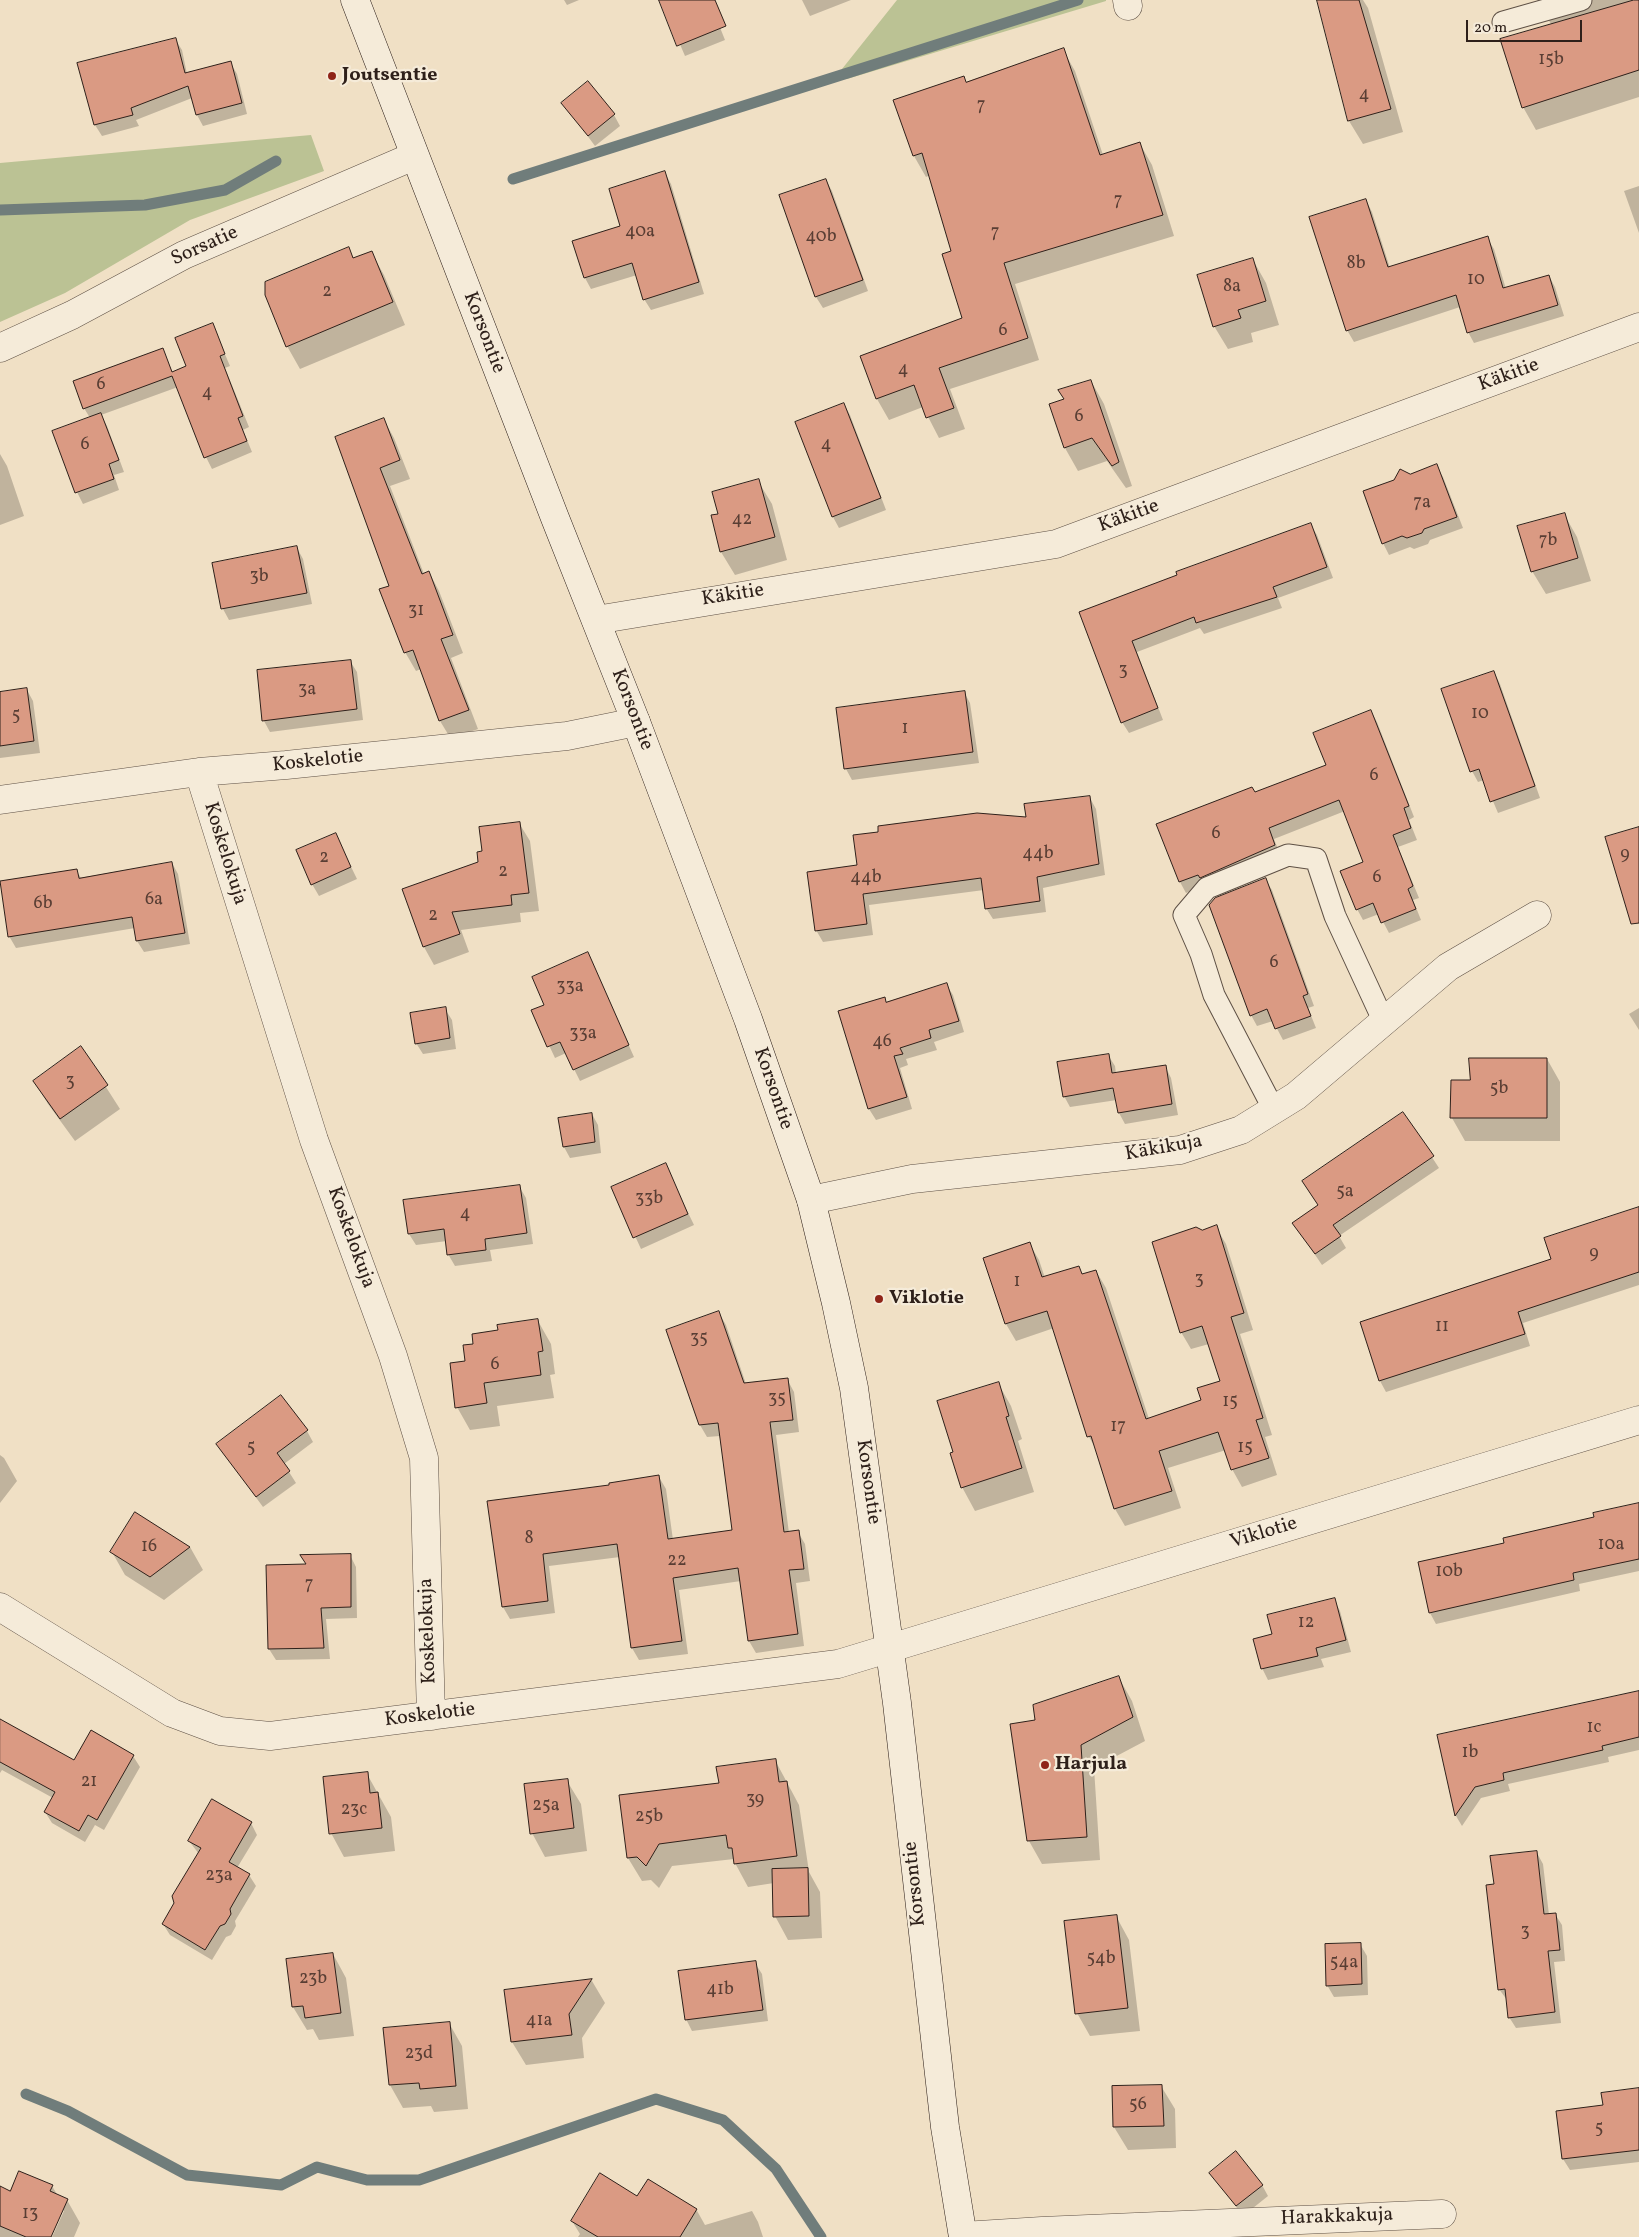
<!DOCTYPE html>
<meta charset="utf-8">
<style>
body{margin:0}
#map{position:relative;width:1639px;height:2237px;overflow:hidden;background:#f0e0c5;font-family:Vollkorn,serif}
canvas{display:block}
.scale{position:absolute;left:1466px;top:20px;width:116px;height:22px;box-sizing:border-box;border:2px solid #2e201a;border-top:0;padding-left:6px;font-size:15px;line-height:18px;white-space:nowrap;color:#2e201a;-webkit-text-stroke:4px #f5ebd9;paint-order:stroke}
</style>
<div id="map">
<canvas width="1639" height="2237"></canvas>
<div class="scale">20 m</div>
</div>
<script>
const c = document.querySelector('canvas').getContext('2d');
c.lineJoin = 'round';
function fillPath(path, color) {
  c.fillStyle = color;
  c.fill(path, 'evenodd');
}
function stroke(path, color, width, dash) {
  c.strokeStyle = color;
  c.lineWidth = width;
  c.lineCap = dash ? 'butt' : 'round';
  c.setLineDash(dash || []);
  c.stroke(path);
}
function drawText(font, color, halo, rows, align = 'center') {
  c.font = font + ' Vollkorn,serif';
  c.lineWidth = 4.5;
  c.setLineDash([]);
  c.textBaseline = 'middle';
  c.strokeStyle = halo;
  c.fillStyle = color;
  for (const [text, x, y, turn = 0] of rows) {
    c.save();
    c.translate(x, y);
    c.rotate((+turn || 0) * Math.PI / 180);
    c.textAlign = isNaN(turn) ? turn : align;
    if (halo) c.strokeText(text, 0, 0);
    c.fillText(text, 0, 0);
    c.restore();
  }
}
fillPath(new Path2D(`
 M897,0h209v1l-259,78 -5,-10z
 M311,135l13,36 -134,49 -125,73 -65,29v-159z`), '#bbc294');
fillPath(new Path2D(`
 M564,0h15l-12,5z
 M661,0h48l16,40 -40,16z
 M802,0h49l-41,16z
 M1318,0h45l5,8 35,124 -40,12 -14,-23z
 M1537,0h102v97l-103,33 -13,-23 -21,-67 49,-16z
 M175,39l7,11 5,24 43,-12 7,12 10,40 -44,12 -6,-11 -5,-17 -56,22 3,6 -37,10 -7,-11z
 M1063,50l12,21 28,84 37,-11 12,21 22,71 -159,48 24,76 -89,29 15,40 -26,9 -16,-31 -34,13 -12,-21 -16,-43 103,-38 -11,-66 -23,-77 -4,2 -12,-21 52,-73z
 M563,103l51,12 6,11 -25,20z
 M665,173l6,11 33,110 -53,16 -7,-11 -7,-24 -46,14 -6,-11 -12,-37 49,-15z
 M826,180l6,11 36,100 -45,17 -7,-11 -35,-101z
 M1639,186v47l-15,-42z
 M1366,200l6,12 18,56 97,-30 7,11 12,40 43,-13 6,11 9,29 -90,27 -6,-11 -8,-25 -106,35 -7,-12z
 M348,249l6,10 17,-7 13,23 21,50 -105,44 -13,-23z
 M1253,260l13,23 13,42 -28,8 2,9 -25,7 -14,-23z
 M212,324l18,42 -5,2 24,59 -6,3 9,22 -40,17 -6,-12 -28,-70 -77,28 6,11 17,46 -10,3 5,15 -36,14 -6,-12 13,-74 -6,-10 78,-58 11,23 14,-6z
 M1091,381l13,23 28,82 -6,2 -19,-27 -29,10 -13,-23v-48z
 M844,404l6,11 36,95 -47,18 -6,-11 -37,-94z
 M384,420l10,18 16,41 -20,7 34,88 5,-2 10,19 24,62 -12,5 27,71 -27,10 -11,-18 -19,-52 -5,2 -11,-19 -15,-65 -54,-149z
 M0,454l7,12 17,50 -24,9z
 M1436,466l7,11 20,51 -33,12 -2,4 -14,5 -4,-2 -21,8 -6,-12 27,-68z
 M758,481l14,23 15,56 -52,15 -14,-23 -1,-38z
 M1564,514l13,23 14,44 -45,13 -14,-23z
 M1310,524l7,11 16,43 -55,20 4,10 -78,26 -4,-6 -63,24 26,68 -34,13 -7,-11 -41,-109z
 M297,548l6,11 9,45 -83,16 -6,-11z
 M350,661l7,11 6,48 -93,12 -6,-11z
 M1494,672l6,12 40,114 -42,15 -14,-33 -6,2 -6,-11z
 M27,690l6,11 7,52 -40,5v-65z
 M964,692l6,11 9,60 -127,17 -6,-11 -9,-60z
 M1371,711l6,11 37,95 -5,3 8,20 -19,7 21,51 -6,2 8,20 -32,13 -10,-19 -16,6 -6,-11 8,-46 -20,-52 -71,28 7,18 -95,36 -6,-11 -22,-57 97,-31 73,-28z
 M1090,798l6,11 9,66 -62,13 3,24 -53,7 -7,-11 -2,-18 -115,15 4,30 -50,7 -7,-12 42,-64 169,-48z
 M519,823l11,18 9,70 -19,2 1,9 -60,8 8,22 -35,13 -10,-18 -21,-57 76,-27z
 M335,834l22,45 -38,17 -7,-12z
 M172,863l6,11 12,70 -46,8 -7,-11 -2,-13 -119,20 -7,-12 67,-66 5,8z
 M1265,879l7,11 42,116 -6,2 8,20 -33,12 -10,-19 -16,5 -6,-11z
 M588,954l46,103 -54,24 -14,-28 -11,5 -22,-47 12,-6z
 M946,984l7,11 11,37 -30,10 3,8 -31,9 2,6 -8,3 12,41 -36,11 -7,-11 -29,-97 44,-14 3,5z
 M1639,1008v22l-10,-16z
 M445,1009l7,11 4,29 -33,5 -7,-11z
 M81,1048l39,61 -45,32 -27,-37 -14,-23z
 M1108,1055l7,11 1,8 49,-8 6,12 7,37 -53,9 -6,-11 -2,-13 -47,7 -6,-11z
 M1547,1059l13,23v59h-95l-13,-23 19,-37z
 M1403,1113l36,55 -100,68 7,12 -24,17 -21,-31 18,-28z
 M592,1114l6,11 3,28 -31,5 -6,-11 -5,-28z
 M665,1165l29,60 -53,24 -28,-61z
 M519,1186l7,12 7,46 -43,6 2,11 -37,5 -7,-12 -1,-13 -31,4 -7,-11z
 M1639,1208v77l-116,38 7,23 -144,46 -6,-11 -19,-58 191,-63z
 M1216,1227l10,17 27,86 -13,4 32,101 -7,2 12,38 -35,12 -10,-18 -6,-19 -58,18 13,40 -56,18 -10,-17 -19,-60 -7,-12 -35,-109 -38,13 -10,-17 -21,-66 44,-15 10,17 6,18 33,-11 5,8 13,-4 10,17 43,131 54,-18 18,-19 -12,-38 -18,5 -10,-17 21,-101z
 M719,1313l7,12 20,59 41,-5 7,13 5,40 -23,3 13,98 9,-1 7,12 5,37 -14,2 8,63 -48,7 -7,-12 -8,-60 -62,9 9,64 -49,6 -7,-12 -12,-91 -71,9 6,47 -45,6 -7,-12 -14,-105 121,-16 49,-9 7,12 7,51 61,-8 -14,-96 -13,1 -7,-12z
 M538,1321l13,23 4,30 -5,1 4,23 -57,8 3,20 -30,4 -13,-23 10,-45 7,-17 25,-14z
 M998,1383l13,23 11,33 -4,2 16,51 -59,19 -13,-24 -7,-35z
 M307,1431l6,11 -29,22 12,19 -33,24 -46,-63z
 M0,1455l4,3 13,23 -17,22z
 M1639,1504v67l-60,13 1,7 -144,33 -6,-11 -11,-50 87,-19z
 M135,1514l55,33 13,23 -39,30 -39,-25 -13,-23z
 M350,1555l6,12 1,51 -31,1 4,40 -54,1 -7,-11 38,-84z
 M1334,1599l6,12 11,41 -30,7 3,8 -56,13 -6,-12 11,-33z
 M1119,1678l13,23 13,40 -51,27 6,92 -58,4 -13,-23 -17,-116 24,-3z
 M1639,1691v59l-31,7 1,5 -101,22 2,7 -29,7 -19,28 -6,-10 -17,-80z
 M0,1720l74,42 59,-6 7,11 -36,63 -9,-5 -10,17 -33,-19 -7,-11 8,-14 -51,-28 -2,3z
 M775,1760l24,45 10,67 11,20 2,46 -34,2 -13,-24 -1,-33 -26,4 -13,-24 -1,-4 -62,7 -13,22 -8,-8 -9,1 -14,-23 92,-74z
 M367,1774l24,43 4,34 -51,6 -13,-24z
 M567,1781l14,23 6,47 -42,6 -13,-24z
 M251,1823l6,12 -20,33 12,7 7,11 -21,35 1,5 -5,9 -5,2 -14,23 -42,-25 -7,-11 36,-70 -10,-13z
 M1537,1853l6,11 6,51 6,-1 7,11 3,36 -11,1 7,61 -45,5 -7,-11 -2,-17 -8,-11 -4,-104z
 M1116,1916l13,24 11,91 -50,5 -13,-23z
 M1360,1944l7,12 1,39 -34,2 -7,-12z
 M333,1954l13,24 8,58 -35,4 -6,-11 -6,1 -14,-23z
 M755,1963l7,11 6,47 -76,10 -6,-12z
 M592,1981l13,22 -23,35 2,20 -58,7 -14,-23 -6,-51z
 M449,2023l13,23 6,63 -34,3 -3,-6 -28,2 -13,-23z
 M1161,2086l14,23 1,39 -48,2 -14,-23z
 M1639,2090v72l-69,8 -7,-11 -6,-47 47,-6z
 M1211,2173l51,12 6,11 -25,20z
 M52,2186l6,10 9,4 13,23 -6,14h-22l12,-26 -2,-2 -12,28h-50v-49l11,4z
 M637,2198l59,11 9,16 47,-14 6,11 5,15h-185l2,-3 -8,-13z`), '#0003');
stroke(new Path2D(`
 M513,179l565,-179
 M0,210l145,-5 80,-15 51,-29
 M26,2094l42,17 119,64 94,10 36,-18 50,13h52l237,-81 67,21 53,49 45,68`), '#707d7b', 11);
const building = new Path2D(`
 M659,0h56l11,26 -49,20z
 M1317,0h42l32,109 -43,12z
 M1634,0h5v70l-117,38 -22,-69z
 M176,38l9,35 46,-12 11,42 -46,12 -8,-29 -57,22 2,7 -39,10 -17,-62z
 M1064,48l36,107 40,-13 23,73 -159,48 24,75 -89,30 15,40 -28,10 -12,-33 -38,14 -16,-43 102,-38 -20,-64 9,-3 -29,-98 -9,3 -20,-56 71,-24 2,6z
 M588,81l27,33 -27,22 -27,-33z
 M665,171l34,111 -56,18 -11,-37 -48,15 -12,-37 48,-15 -11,-37z
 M826,179l37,101 -48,17 -36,-102z
 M1366,199l22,68 100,-31 15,52 46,-13 9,30 -91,28 -11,-38 -110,36 -37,-114z
 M349,247l4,11 19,-7 21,51 -107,45 -21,-52v-13z
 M1253,258l13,43 -28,9 3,8 -28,9 -16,-52z
 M213,323l12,31 -5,2 23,60 -5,2 9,23 -43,17 -32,-82 -89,33 -10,-28 90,-33 9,24 14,-6 -11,-28z
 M1091,380l28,82 -7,4 -20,-28 -28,10 -15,-44 15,-5 -6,-9z
 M844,403l37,95 -49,19 -37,-95z
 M101,413l18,47 -10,4 5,15 -39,14 -23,-62z
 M384,418l16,42 -20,8 42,106 7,-3 24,64 -12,4 28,71 -30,11 -26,-71 -9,3 -25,-64 10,-3 -54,-149z
 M1437,464l20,53 -33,12 -2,4 -15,5 -5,-2 -20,8 -19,-53 31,-11 6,-11 10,5z
 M759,479l16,58 -55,15 -9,-37 7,-1 -6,-22z
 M1565,513l13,45 -47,14 -14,-46z
 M1311,523l16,44 -54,20 4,10 -81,26 -2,-6 -62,24 26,67 -37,15 -42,-111 98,-37 -1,-3z
 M297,546l10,47 -86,16 -9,-46z
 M351,660l6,49 -95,12 -5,-51z
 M1494,671l41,115 -45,16 -11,-33 -9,3 -29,-83z
 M27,688l7,53 -34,5v-54z
 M965,691l8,61 -129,17 -8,-61z
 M1371,710l38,96 -5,2 7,20 -18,7 20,51 -5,3 8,20 -35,14 -8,-20 -17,7 -16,-39 23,-9 -24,-62 -70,28 6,17 -75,33 -2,-3 -19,7 -23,-58 96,-37 3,5 71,-27 -13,-32z
 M1090,796l9,68 -62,13 3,24 -55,8 -4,-31 -118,16 4,30 -52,7 -8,-59 50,-7 -4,-30 25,-3v-6l99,-13 49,4 -2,-13z
 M520,822l9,71 -18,2 1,10 -60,7 8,22 -37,13 -21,-58 76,-27 -1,-10 5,-1 -3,-24z
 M1639,827v96l-8,1 -26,-87z
 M336,833l15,34 -40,18 -15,-35z
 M172,862l13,71 -49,8 -4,-24 -124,20 -8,-56 77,-12 2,9z
 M1266,878l42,116 -5,2 8,20 -36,13 -8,-20 -17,7 -41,-111 6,-7z
 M588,952l41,93 -56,25 -13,-28 -13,5 -16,-37 13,-5 -12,-28z
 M947,983l12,38 -30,9 2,8 -31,10 3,6 -9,2 13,41 -39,12 -30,-98 47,-14 1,5z
 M446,1007l4,31 -35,6 -5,-31z
 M81,1046l27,39 -48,34 -27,-38z
 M1109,1054l3,19 54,-8 6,39 -54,9 -5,-25 -50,9 -6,-35z
 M1469,1058h78v60h-97l1,-38h19z
 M1403,1112l31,44 -101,69 8,11 -26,18 -23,-31 26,-18 -16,-24z
 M592,1113l3,29 -32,5 -5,-29z
 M666,1163l22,51 -55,24 -22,-51z
 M520,1185l7,48 -42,6 1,11 -39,5 -3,-26 -36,5 -5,-34z
 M1639,1207v65l-121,40 7,22 -146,47 -19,-59 191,-63 -7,-21z
 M1217,1225l27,88 -13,4 32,101 -7,2 13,38 -38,12 -13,-38 -59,19 13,40 -58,18 -23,-73 -4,1 -40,-126 -42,13 -22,-66 47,-16 12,35 37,-11 3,8 14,-4 50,149 55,-19 -4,-12 23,-7 -18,-55 -22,7 -28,-91 44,-15 6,3z
 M719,1311l25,72 44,-5 5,42 -23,2 14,110 15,-2 5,39 -15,1 9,64 -50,7 -10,-73 -65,10 9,63 -51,7 -14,-104 -74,10 5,47 -46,6 -15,-106 122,-16v-2l50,-8 9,64 64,-9 -14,-107 -19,2 -33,-95z
 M538,1319l5,32 -5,1 3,23 -57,8 3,20 -32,5 -5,-45 15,-2 -2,-16 10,-1 -1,-10 26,-4 -1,-5z
 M999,1382l10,34 -3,1 16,51 -61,20 -11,-35 3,-1 -16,-51z
 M281,1395l27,35 -31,23 13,18 -34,26 -40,-53z
 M1639,1503v56l-66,14 1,7 -145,33 -11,-51 86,-19 -1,-5 91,-21 -1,-4z
 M135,1512l55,35 -40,30 -40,-25z
 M351,1554v53l-30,1 3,40 -56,1 -2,-84 40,-1 -6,-9z
 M1335,1598l11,42 -30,8 2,8 -57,13 -8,-30 19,-5 -5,-19z
 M1119,1676l14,41 -52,28 6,92 -60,4 -17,-117 25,-4 -2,-15z
 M1639,1691v46l-37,9 1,4 -100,23 1,7 -29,7 -20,29 -18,-81z
 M0,1719l74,41 17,-30 43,25 -37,65 -9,-5 -9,16 -35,-19 11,-20 -55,-30z
 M776,1759l3,23 8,-1 10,75 -63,8 -2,-16h-4l-2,-13 -67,9 -13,22 -9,-9 -10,1 -8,-63 100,-12 -3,-16z
 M368,1772l2,21 8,-1 4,36 -53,6 -6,-57z
 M568,1779l6,49 -44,6 -6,-50z
 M212,1799l40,23 -23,40 21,12 -20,35 1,5 -6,10 -5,2 -15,24 -43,-26 12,-21 -2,-7 29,-48 -13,-7z
 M1537,1851l7,63 12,-1 4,37 -12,1 7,61 -47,6 -3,-29 -7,1 -12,-105 8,-1 -4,-28z
 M808,1868l1,48 -36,1 -1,-48z
 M1117,1915l11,93 -53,6 -11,-93z
 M1361,1943l1,41 -36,2 -1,-42z
 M333,1953l8,60 -36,5 -2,-12 -11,1 -6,-48z
 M756,1961l7,49 -78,10 -7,-49z
 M592,1979l-23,35 3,21 -61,7 -7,-52z
 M450,2022l6,64 -36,3 -1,-6 -30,2 -6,-57z
 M1162,2085l2,41 -51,1 -1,-41z
 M1639,2088v62l-77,9 -6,-48 47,-6 -2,-12z
 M1236,2151l27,34 -27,21 -27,-33z
 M19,2171l34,14 -3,6 18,8 -17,38h-25l-26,-11v-40l10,5z
 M600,2173l37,23 11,-17 49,30 -17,28h-82l-27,-16z`);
fillPath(building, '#da9a83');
stroke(building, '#2e201a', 1);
const lane = new Path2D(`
 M1503,22l78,-22
 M1274,1110l-60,-115 -13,-41 -17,-39 23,-27 81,-33 28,4 19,57 49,106`);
const street = new Path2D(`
 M1127,0l1,6
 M0,348l72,-33 112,-60 230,-99
 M596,620l460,-76 583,-217
 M199,772l115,368 79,216 31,102 7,258
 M0,800l199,-28 87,-7 281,-29 69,-14
 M811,1200l101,-21 268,-29 61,-20 55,-34 152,-129 89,-52
 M0,1607l172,106 48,18 50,5 568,-72 801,-244
 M963,2236l79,-5 400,-17`);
const secondary = new Path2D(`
 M355,0l200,518 81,204 112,297 63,181 25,103 18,85 43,315 48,424 18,110`);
stroke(lane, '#5e5045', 23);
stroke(street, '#5e5045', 29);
stroke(secondary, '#2e201a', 29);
stroke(lane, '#f5ebd9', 21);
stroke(street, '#f5ebd9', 28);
stroke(secondary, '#f5ebd9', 28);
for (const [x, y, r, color] of [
 [332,76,5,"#8f2418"],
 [879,1299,5,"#8f2418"],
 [1045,1765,5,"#8f2418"]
]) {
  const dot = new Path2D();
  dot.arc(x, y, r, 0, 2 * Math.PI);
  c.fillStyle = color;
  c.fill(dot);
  stroke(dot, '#f5ebd9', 2);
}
drawText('18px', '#593e34', null, [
 ["15b",1551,61],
 ["4",1364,96],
 ["7",981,107],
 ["7",1118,202],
 ["40a",640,233],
 ["7",995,234],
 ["40b",821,238],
 ["8b",1356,265],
 ["10",1476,281],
 ["8a",1232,288],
 ["2",327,293],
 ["6",1003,332],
 ["4",903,371],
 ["6",101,386],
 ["4",207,394],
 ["6",1079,418],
 ["6",85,446],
 ["4",826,446],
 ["7a",1422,504],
 ["42",742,521],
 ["7b",1548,542],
 ["3b",259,578],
 ["31",416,612],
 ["3",1123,672],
 ["3a",307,691],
 ["10",1480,715],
 ["5",16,717],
 ["1",905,730],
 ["6",1374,777],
 ["6",1216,835],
 ["44b",1038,855],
 ["9",1625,856],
 ["2",324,859],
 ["2",503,873],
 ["44b",866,879],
 ["6",1377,879],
 ["6a",154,901],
 ["6b",43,905],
 ["2",433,917],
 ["6",1274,964],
 ["33a",570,988],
 ["33a",583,1035],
 ["46",882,1043],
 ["3",70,1083],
 ["5b",1499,1090],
 ["5a",1345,1193],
 ["33b",649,1200],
 ["4",465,1215],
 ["9",1594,1255],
 ["3",1199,1281],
 ["1",1017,1283],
 ["11",1442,1328],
 ["35",699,1340],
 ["6",495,1366],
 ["35",777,1400],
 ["15",1230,1403],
 ["17",1118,1428],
 ["5",251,1449],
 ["15",1245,1449],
 ["8",529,1540],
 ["10a",1611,1546],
 ["16",149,1548],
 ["22",677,1562],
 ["10b",1449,1573],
 ["7",309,1586],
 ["12",1306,1624],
 ["1c",1594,1729],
 ["1b",1470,1754],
 ["21",89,1783],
 ["39",755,1801],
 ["25a",546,1807],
 ["23c",354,1811],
 ["25b",649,1818],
 ["23a",219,1877],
 ["3",1525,1933],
 ["54b",1101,1960],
 ["54a",1344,1964],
 ["23b",313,1980],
 ["41b",720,1991],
 ["41a",539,2022],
 ["23d",419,2055],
 ["56",1138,2106],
 ["5",1599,2130],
 ["13",30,2215]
]);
drawText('bold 20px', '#2e201a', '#f5ebd9', [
 ["Joutsentie",342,76],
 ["Viklotie",889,1299],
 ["Harjula",1055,1765]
], 'left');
drawText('20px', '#2e201a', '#f5ebd9', [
 ["Sorsatie",205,247,-24],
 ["Korsontie",483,333,69],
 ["Käkitie",1509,376,-20],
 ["Käkitie",1129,517,-20],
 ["Käkitie",733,596,-9],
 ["Korsontie",631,710,69],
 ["Koskelotie",318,762,-6],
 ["Koskelokuja",224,854,73],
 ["Korsontie",772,1089,71],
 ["Käkikuja",1164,1149,-10],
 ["Koskelokuja",350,1238,70],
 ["Korsontie",867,1482,82],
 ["Viklotie",1264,1534,-17],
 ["Koskelokuja",429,1631,-92],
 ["Koskelotie",430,1716,-7],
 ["Korsontie",916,1884,-96],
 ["Harakkakuja",1337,2218,-2]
]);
</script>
